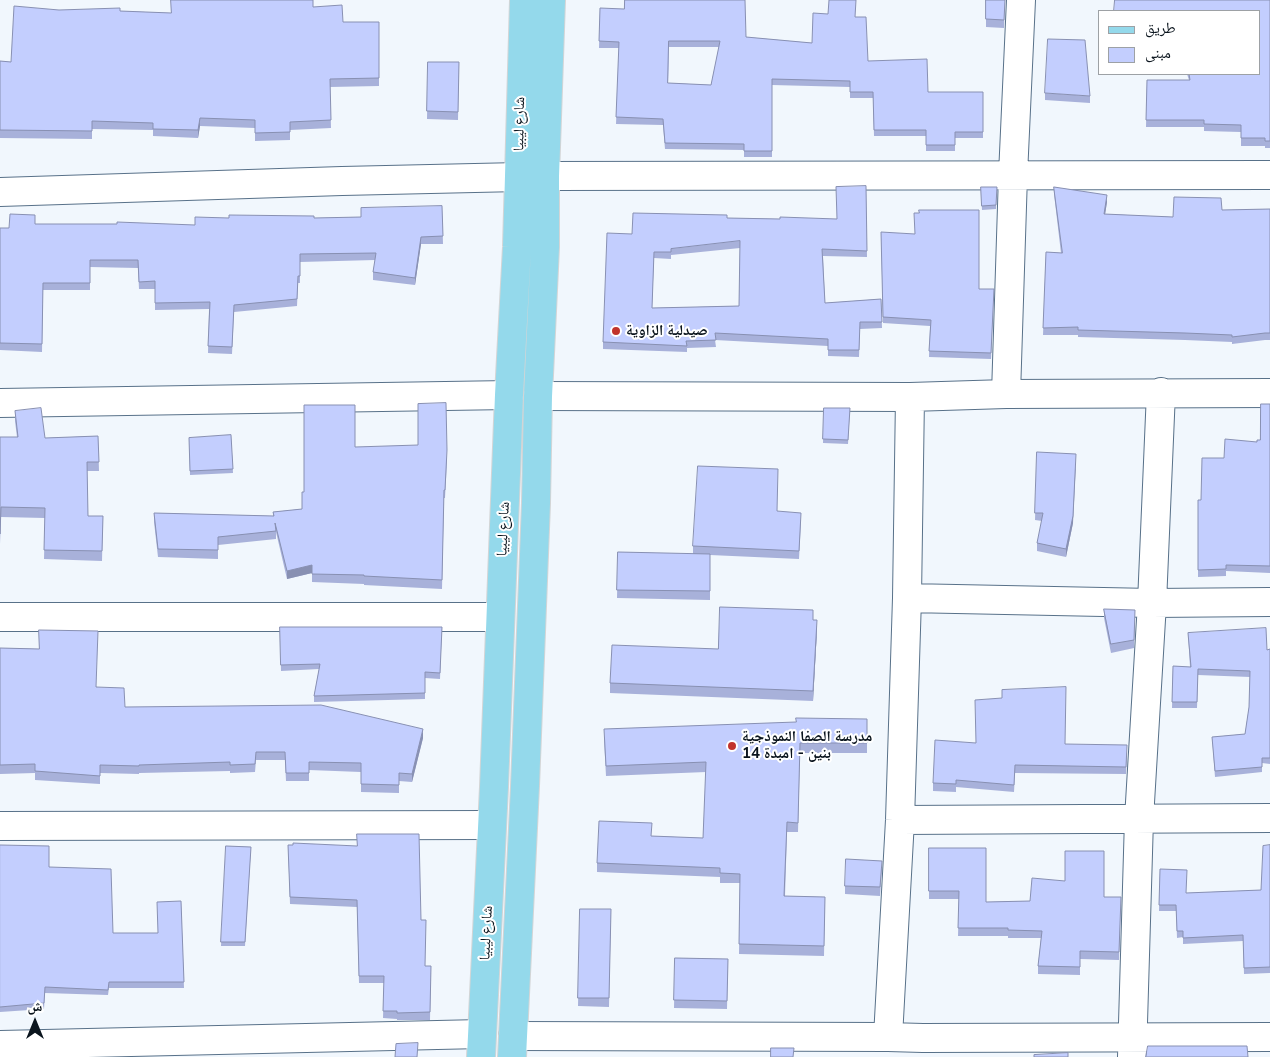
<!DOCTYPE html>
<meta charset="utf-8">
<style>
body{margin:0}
#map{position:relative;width:1270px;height:1057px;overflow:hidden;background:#f1f7fd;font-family:"Nunito Sans","Noto Naskh Arabic",sans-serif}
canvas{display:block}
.legend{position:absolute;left:1098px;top:10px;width:162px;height:65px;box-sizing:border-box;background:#fff;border:1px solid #9da1a5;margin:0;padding:6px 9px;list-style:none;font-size:15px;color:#0a141d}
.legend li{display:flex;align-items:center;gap:10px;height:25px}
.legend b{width:25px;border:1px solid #9da1a5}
.north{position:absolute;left:10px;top:997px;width:50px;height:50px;-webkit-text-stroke:4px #fff;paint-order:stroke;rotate:0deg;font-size:14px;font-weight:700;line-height:20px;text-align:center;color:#0a141d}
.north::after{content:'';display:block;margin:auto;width:18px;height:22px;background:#0a141d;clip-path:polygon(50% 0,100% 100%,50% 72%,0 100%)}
</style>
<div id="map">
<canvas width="1270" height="1057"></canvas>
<ul class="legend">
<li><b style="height:6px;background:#94d9eb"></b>طريق</li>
<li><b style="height:14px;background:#c3cefe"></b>مبنى</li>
</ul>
<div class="north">ش</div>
</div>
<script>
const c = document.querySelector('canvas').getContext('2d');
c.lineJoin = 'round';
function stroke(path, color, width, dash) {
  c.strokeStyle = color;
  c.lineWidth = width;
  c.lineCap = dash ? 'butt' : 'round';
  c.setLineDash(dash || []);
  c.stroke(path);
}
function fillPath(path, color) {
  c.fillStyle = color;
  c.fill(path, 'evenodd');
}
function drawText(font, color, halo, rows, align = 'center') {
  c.font = font + ' "Nunito Sans","Noto Naskh Arabic",sans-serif';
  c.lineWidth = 4;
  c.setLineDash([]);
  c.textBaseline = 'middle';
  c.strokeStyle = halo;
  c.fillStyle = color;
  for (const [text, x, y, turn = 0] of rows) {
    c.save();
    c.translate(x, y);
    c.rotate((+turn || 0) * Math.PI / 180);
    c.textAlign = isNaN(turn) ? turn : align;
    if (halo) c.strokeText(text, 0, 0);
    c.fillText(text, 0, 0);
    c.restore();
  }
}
const minor = new Path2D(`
 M545,176l725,-1
 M0,192l342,-11 177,-4
 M1006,394l7,-219 8,-175
 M538,396l372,1 96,-3 264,-1
 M0,403l509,-8
 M907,598l245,5 118,-1
 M0,617h500
 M900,820l370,-2
 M0,826l491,-1
 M513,1036l375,1 35,1 347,-1
 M888,1037l12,-217 7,-222 3,-201
 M0,1045l481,-11
 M1132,1057l7,-238 13,-216 9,-211`);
const major = new Path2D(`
 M481,1057l13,-270 15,-392 8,-148 7,-247
 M512,1057l13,-271 11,-283 2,-107 7,-149v-71l6,-176`);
stroke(minor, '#587189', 30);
stroke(major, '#d3d5d6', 30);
stroke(minor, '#fff', 28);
stroke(major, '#94d9eb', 28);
fillPath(new Path2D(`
 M986,0h19l-1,28 -18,-1z
 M1270,0v148h-5v-2h-24v-14l-37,-1v-4h-58l1,-47h42l-2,-6h72l4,-73z
 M313,7l30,15h36v64l-49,1 1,41 -41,2v10l-35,1v-13l-55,-2 -2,12 -45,-2v-6l-61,-1v10l-92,-1v-77l11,1 48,-52 61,1 51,2z
 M600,8l146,29 66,6 43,-26 13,44 60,31h55v46h-28v13h-29v-15h-52l-1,-38h-23v-11l-78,-2v72h-28v-7l-79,-1 -2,-24 -47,-1 3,-76h-20zM669,47h50l-8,38 -43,-2z
 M428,62h31l-1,58 -31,-1z
 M1045,93l45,3v7l-45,-3z
 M866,186l1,71 -44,-1 2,47 56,-4 1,29 -22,1 -1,28 -31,-1v-10l-113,-6 1,7 -29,1v4l-84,-3v-7l29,-108 95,-16 53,1h57zM740,248l-1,58 -87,2 2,-50 17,1v-4z
 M981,187h16l-1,22 -14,1z
 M1054,187l53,15 -2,12 68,3 49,-7 48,-1v131h-5l-33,4v-2l-47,-2 -107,-3v-2h-35l3,-83 15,1 -7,-59z
 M442,206l1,38h-22l-6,41 -42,-5v-8l2,-12 -75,2v21h-2l-1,23 -63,6 -2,42 -24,-1 1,-44 -54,1v-21h-16l-1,-21 -48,-1v23h-47l-1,62 -42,-2v-122h9l26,-4 160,1 119,-7 47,-1z
 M881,232l98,57h15l-3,70 -62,-2 1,-31 -47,-3z
 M1270,404v169l-44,-2v5l-28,1v-77h3l23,-42 36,-18z
 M824,408h26l-2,36 -25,-1z
 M15,411l30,27 53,-2 1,35h-12l1,45h15l-1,45 -58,-2 1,-41 -44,-1 -1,27v-107h17l-2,-16z
 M231,435l2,38 -43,2 -1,-37z
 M355,447l92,12 -2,39h-1l-2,91 -78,-4v-1l-52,-2v-9l-25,6 -11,-47v7l-58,6v14l-60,-2 -4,-35v-9l119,3v-4l29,-3 2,-17z
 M1037,452l36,71 -7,34 -29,-6v-8l5,-22 -7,-1z
 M777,511l24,9 -2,39 -89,-4v45l-93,-2 1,-46 75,2v-8z
 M1104,609l31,9 -1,30 -23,5 -7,-35z
 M813,620l4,10 -4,71 -203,-8v-10z
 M280,627h162l-2,52 -15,-1v21l-111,3v-6l5,-27 -38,2z
 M1188,633l79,17 3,-1v115l-8,-1v9l-47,5 -3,-40 33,-3 4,-27 1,-30 -52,-2 -1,33h-25l1,-42 17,1z
 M0,648l39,1 58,38 28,20 298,31 -11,44 -13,-1v12l-38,-1v-20l-52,-2v11h-23l-1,-21h-29l-1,12 -25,1v-2l-91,2v1l-39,-1v11l-65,-4v-7l-35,1z
 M867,719v34h-67l-2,79h-11l-2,64 40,1 -1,59 -85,-2 1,-71h-20v-6l-123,-5v-9l55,-27 51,2 3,-66 -100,4 -2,-37z
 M976,743l89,1 62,9 -1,21 -111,-1 -1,19 -58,-5v5l-23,-1v-8z
 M0,845l49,22 64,66h45l23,-32 3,87h-75l-1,7 -63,-2 -1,16 -44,3z
 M288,845l133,75 4,46h6l-1,54h-33v-1l-14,-1 1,-35h-25l-2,-76 -67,-3z
 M1270,845v128l-26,1 -1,-33 -60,3v-7l-6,1 -1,-27h-17l1,-42 26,24 75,-3z
 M226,846l25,1 -6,99h-24z
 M929,848l57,54 44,-1 74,-4h17l-2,63 -39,-1v16l-42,-1v-8l3,-28h-33v-2h-50l1,-37h-30z
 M882,869l-2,27 -35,-2v-8z
 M580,909h31l-2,98 -31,-1z
 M675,958l53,1 -1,50 -53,-1z`), '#a8b1da');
fillPath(new Path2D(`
 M200,118v8l-2,12v-8z
 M1107,195v7l-3,19v-7z
 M421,237v7l-6,41v-7z
 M1076,461l-3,62 -7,34v-8z
 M312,565v8l-25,6v-8z
 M817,620v10l-4,71v-10z
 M423,729v9l-11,44v-8z`), '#8890b2');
const building = new Path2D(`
 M171,0h142v7l29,-2 1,17h36v56l-49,1 1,41 -41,2v10l-35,1v-13l-55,-2 -2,12 -45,-1v-6l-61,-2v10l-92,-1v-69l11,1 3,-56 45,4 61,-2v3l51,2z
 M625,0h120l1,37 66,6 1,-30 15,1 1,-14h27l-1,17h11l2,44 59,-2 1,33h55v40h-28v13h-29v-15h-52l-1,-38h-23v-11l-78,-2v72h-28v-7l-79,-1 -2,-24 -47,-2 3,-75 -20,-1 1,-33 24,1zM669,41h51l-9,44 -43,-2z
 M986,0h19l-1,20 -18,-1z
 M1115,0h155v141h-5v-3h-24v-13l-37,-1v-4h-58l1,-40h43l-1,-6h70v-63h-145z
 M1048,39l37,1 5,56 -45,-3z
 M428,62h31l-1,50 -31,-1z
 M866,186l1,65 -45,-2 3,54 56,-4 1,23h-22l-1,28h-31v-11l-113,-6 1,7 -30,1 1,5 -84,-4 4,-109 25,1 1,-21 94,2v3l53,1v-2l57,2 -1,-32zM740,241l-1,65 -87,2 2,-56h17v-3z
 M981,187h16l-1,18 -14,1z
 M1054,187l53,8 -3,19 69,3 1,-20 47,1 1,12 48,-1v124h-5l-33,4v-2l-47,-2 -107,-3v-3l-35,1 3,-76 16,1z
 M442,206l1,30 -22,1 -6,41 -42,-6 3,-19 -76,1v22h-2l-1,23 -63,6 -2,42 -24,-1 2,-44 -55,1v-22l-16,1 -1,-22h-48v23h-47l-1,61 -42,-1v-115h9l1,-14 25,1v9h82v-2l78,3v-8l34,1v-3l85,1v2l47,-1v-9z
 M919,210h60v79h15l-3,64 -62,-2 2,-31 -48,-3 -2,-85 34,2 -1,-21h5z
 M446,403l1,47 -2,40h-1l-2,90 -78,-4v-1l-52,-1v-9l-25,6 -12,-48 1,8 -58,6v13l-60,-1 -4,-36 120,3 -1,-4 29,-3v-17h2v-87h51v42l63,-2v-41z
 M1261,404h9v162l-44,-1v4l-28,1v-70h3l1,-42h22l1,-19 32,3v-2h3z
 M41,408l4,30 53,-2 1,26h-12l1,54h15l-1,35 -58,-1 1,-42 -44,-1 -1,27v-97h18l-3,-26z
 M824,408h26l-2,32 -25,-1z
 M231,435l2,34 -43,2 -1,-33z
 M1037,452l39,2 -3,62 -7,33 -29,-6 6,-30h-8z
 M698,466l80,3 -1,42 24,2 -2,38 -106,-5z
 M618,552l92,2v37l-93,-1z
 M720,607l93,3v10h4l-4,71 -203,-8 2,-38 106,4z
 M1104,609l31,1 -1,30 -23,4z
 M280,627h162l-2,46 -15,-1v21l-111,3 6,-32 -39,1z
 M1266,628l1,22 3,-1v109h-8v9l-47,4 -3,-34 33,-3 4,-27 1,-36 -52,-2 -1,33h-25l1,-36 18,1 -3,-34z
 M39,630l59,1 -2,56 28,1 1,19 196,-2 102,24 -11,45 -13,-1v12l-38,-1v-21l-52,-1v11h-23l-1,-21h-29l-1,12 -25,1v-3l-91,3v1l-39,-1v11l-65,-5v-7l-35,1v-117l39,1z
 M1066,687l-1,57 62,1 -1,22 -111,-2 -1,20 -58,-5v4l-23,-1 2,-43 41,3 -1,-43 27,-2v-8z
 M796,718l71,1v24h-67l-2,80 -11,-1 -3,74 41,1 -1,49 -85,-2 1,-70 -20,-1v-5l-123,-5 2,-42 53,2 -1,13 52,2 3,-76 -100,4 -2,-37 192,-7z
 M357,834h62l2,86h5l-1,46h6l-1,46 -33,1v-2h-14l1,-35h-25l-2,-76 -67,-3 -2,-52h5v-2l64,3z
 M0,845l49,1v21l62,2 2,64h45l-1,-31 24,-1 3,81h-75l-1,8 -63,-3 -1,16 -44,4z
 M1270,845v122l-26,1 -1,-33 -60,3v-7h-6l-1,-26h-17l1,-36 27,1 -1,23 75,-3 2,-44z
 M226,846l25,1 -6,95h-24z
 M929,848h57v54l44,-1 2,-23 33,3v-30h39v46h17l-2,55 -39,-1v16l-42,-1 4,-35 -34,-1v-2h-50l1,-37h-30z
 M846,859l36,2 -2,26 -35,-1z
 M580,909h31l-2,89h-31z
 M675,958l53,1 -1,42 -53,-1z
 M418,1043l-1,14h-22l1,-13z
 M1148,1046h99l1,11h-102z
 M771,1048h23l-1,9h-22z
 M1068,1053v4h-34v-2z`);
fillPath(building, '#c3cefe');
stroke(building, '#8890b2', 1);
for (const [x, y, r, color] of [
 [616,331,5,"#c1332c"],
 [732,746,5,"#c1332c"]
]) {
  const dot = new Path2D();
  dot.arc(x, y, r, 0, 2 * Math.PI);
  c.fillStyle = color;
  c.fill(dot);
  stroke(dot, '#fff', 2);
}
drawText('15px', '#0a141d', '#fff', [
 ["شارع ليبيا",520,124,-89],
 ["شارع ليبيا",504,529,-87],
 ["شارع ليبيا",487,933,-87]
]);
drawText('bold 15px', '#0a141d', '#fff', [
 ["صيدلية الزاوية",626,331],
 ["مدرسة الصفا النموذجية",742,737],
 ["بنين - امبدة 14",742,754]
], 'left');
</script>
